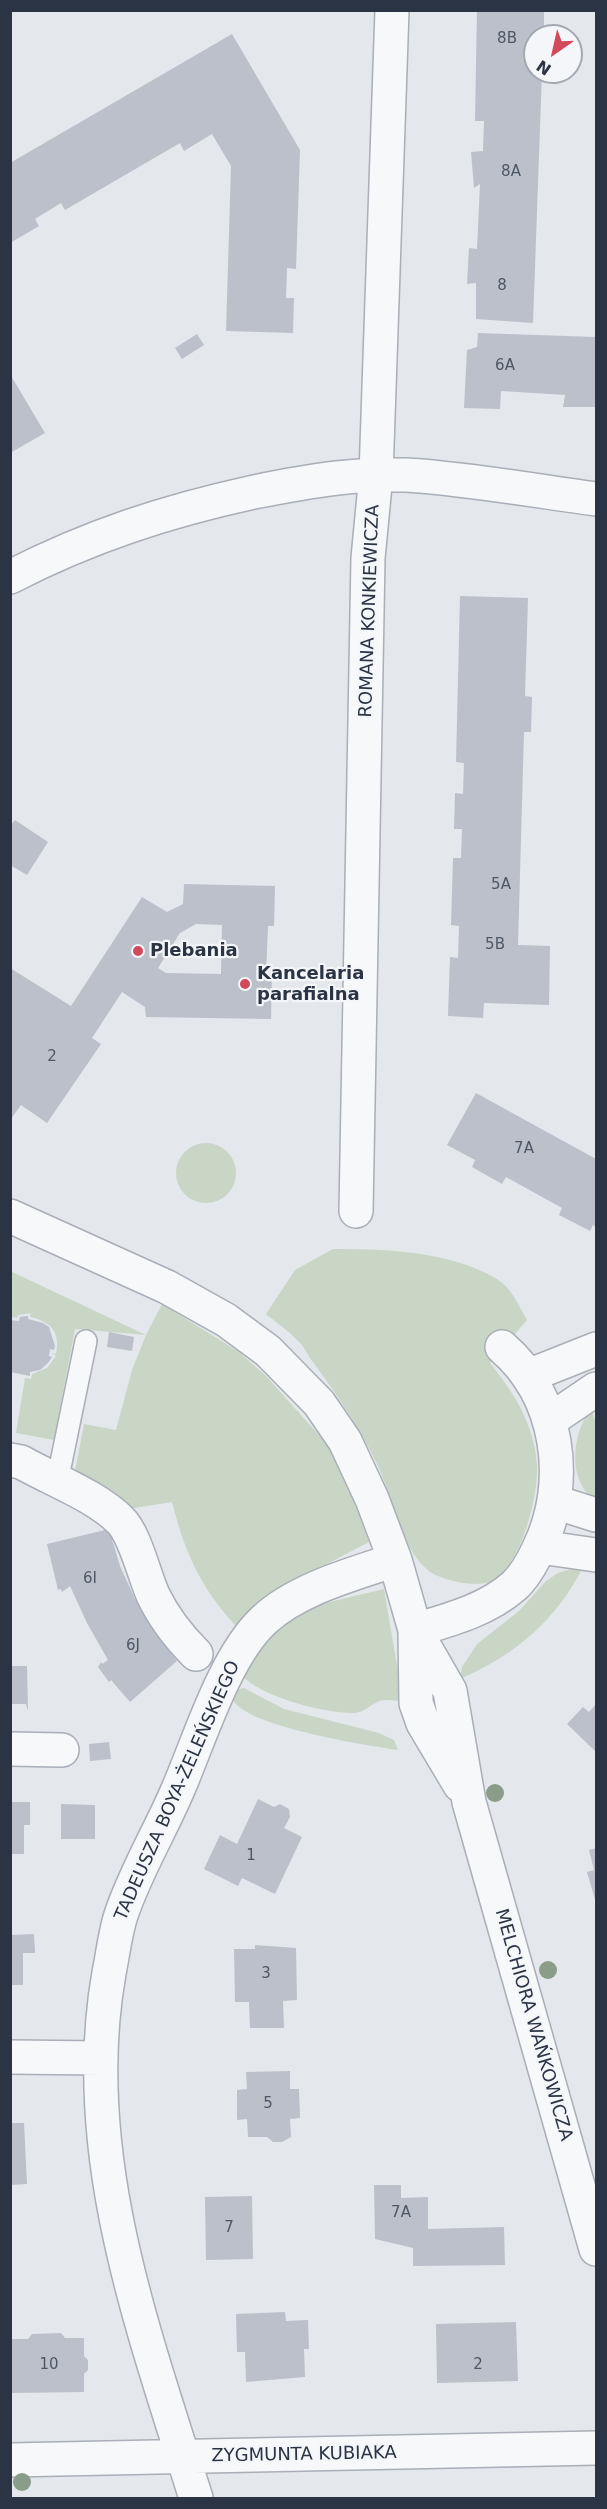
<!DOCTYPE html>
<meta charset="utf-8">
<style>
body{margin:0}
#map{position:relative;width:607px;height:2509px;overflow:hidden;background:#e4e7ec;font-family:"DejaVu Sans",sans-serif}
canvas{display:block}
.frame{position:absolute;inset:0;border:12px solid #2b3445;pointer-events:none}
.north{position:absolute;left:523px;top:24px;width:60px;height:60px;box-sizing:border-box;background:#f4f6f9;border:2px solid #a4a8b1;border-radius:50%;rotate:214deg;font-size:16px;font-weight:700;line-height:24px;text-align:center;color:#2b3445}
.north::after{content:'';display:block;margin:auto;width:21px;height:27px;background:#d1495b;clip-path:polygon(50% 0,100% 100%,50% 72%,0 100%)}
</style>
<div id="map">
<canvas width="607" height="2509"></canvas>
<div class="frame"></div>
<div class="north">N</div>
</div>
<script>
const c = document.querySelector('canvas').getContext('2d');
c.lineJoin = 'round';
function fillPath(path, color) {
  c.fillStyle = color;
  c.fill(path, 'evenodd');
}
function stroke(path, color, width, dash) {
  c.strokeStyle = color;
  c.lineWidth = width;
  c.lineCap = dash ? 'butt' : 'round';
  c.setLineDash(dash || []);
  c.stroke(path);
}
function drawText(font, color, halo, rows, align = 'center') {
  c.font = font + ' "DejaVu Sans",sans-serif';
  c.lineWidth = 4.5;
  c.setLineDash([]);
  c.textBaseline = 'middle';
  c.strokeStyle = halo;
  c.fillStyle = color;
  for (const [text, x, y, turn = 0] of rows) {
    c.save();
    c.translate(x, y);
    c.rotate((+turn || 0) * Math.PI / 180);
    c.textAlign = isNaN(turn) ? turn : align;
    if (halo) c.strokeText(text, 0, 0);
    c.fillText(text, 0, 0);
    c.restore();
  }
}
fillPath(new Path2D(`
 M176 1173a30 30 0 1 1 60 0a30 30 0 1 1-60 0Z
 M333,1249c53,0 117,2 164,30 15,9 21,26 30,41l-37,43c24,30 44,61 47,101 2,31 -16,104 -47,118 -9,3 -23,2 -32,0 -9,-2 -21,-5 -29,-11 -27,-20 -37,-75 -51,-105 -18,-38 -41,-71 -65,-104 -5,-6 -8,-14 -13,-19 -10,-11 -23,-20 -34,-29l29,-44z
 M10,1271l136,64 16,-31 77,48 27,24 61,68 21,40 21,58 -86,45 -47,39c-36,-39 -51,-73 -64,-124l-44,7 -53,-38 9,-47 32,6 16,-60 14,-35 -71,-6 -21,111 -38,-7 9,-55 6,1 1,-5 15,-6 9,-12 -4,-3 4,1c5,-22 -6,-33 -26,-37l1,-4 -13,2 -1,3 -6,-1z
 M591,1408l5,16v78c-29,-22 -25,-66 -5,-94z
 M584,1565c-27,55 -69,90 -124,114l2,-12 15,-23 42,-33 27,-30 12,-8z
 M384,1589l19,112c-7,0 -17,-2 -23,0 -9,3 -15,11 -25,12 -30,1 -92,-16 -113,-37l22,-37 45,-32z
 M244,1688l40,21 95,24 15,7 4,10c-33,-5 -150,-23 -165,-50l3,-10z`), '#c9d6c5');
fillPath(new Path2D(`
 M477,10h67v26h-9v36h7l-9,251 -57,-4v-36l-9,1 2,-36 8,1 3,-65 -6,4 -3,-36 12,-1 1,-30h-9z
 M232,34l68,116 -4,119 -9,-1 -1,30h8l-1,35 -67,-2 5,-165 -19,-32 -28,17 -4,-8 -115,67 -4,-7 -26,16 4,7 -29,17v-80z
 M478,333l118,4v70h-33l2,-12 -64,-4 -1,18 -36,-1 3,-58 10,-3z
 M197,334l7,11 -22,14 -7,-11z
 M10,374l35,59 -35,20z
 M460,596l68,2 -3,98 7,1 -1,35h-7l-6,213 32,1 -1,59 -65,-2 -1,15 -35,-2 2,-59 8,1 1,-32 -8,-1 2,-67h8l1,-29h-8l1,-36 8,1 1,-31 -8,-1z
 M15,820l33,22 -21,33 -17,-10v-39z
 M184,884l91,2 -1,40h-6l-2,49 6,1 -1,43 -125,-2 -1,-10 -23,-15 -30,46 9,6 -54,79 -26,-18 -11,15v-152l61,38 71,-109 25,15 16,-8zM196,924l26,1 -1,49 -55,-1 -8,-5 22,-35z
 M476,1093l120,66v68l-3,-2 -3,6 -31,-16 3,-7 -56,-31 -4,7 -30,-17 3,-7 -28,-15z
 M28,1316v3l15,4 6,4 6,19 -1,4 -4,-1 -1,7 3,1 -4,6 -8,7 -10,2v4l-20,-4v-52l9,1 1,-4z
 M109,1332l25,5 -2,14 -25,-4z
 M109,1529l11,37 15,33 19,33 23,29 -47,41 -19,-22 -2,2 -11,-15 3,-5 1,2 6,-4 -21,-37 -17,-37 -8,6 -1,-3 -3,1 -11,-46z
 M10,1666h17l1,45 -2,-7h-16z
 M596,1704v48l-29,-28 16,-17 6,5z
 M109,1742l2,17 -21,2 -1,-17z
 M258,1799l16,8 6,-3 9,5 1,8 -6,11 18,9 -27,57 -33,-16 -4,8 -34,-17 16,-34 17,9z
 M10,1802h20v23h-6v29h-14z
 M61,1804l34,1v34h-34z
 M596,1848v55l-9,-31 7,-2 -5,-20z
 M34,1934l1,19h-12v32h-13v-50z
 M255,1945l41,3 1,52 -14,1 1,27h-34l-1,-26h-14l-1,-53h21z
 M290,2071v18h9l1,29 -10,1 1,18 -9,5h-9l-6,-5h-19l-1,-18 -10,1v-30l10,-1 -1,-17z
 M10,2123h14l3,61 -17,1z
 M374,2185h27v13l27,-1v32l76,-2 1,38 -92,1v-18l-38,-9z
 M252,2196l1,63 -47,1 -1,-63z
 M285,2312l1,9 22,-1 1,29h-5l1,28 -59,5 -1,-30h-8l-1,-38z
 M516,2322l2,59 -81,2 -1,-59z
 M61,2333l4,5h19v18l4,4v10l-4,4v18l-74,1v-54h18l4,-5z`), '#bbc0ca');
const service = new Path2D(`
 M57,1482l29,-141`);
const minor = new Path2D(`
 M10,577c80,-41 157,-66 244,-85 55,-11 111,-21 167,-16 58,5 117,15 175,23
 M356,1211l12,-653 8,-83 16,-465
 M10,1216l157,71 59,33 42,31 51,52 26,38 27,58 23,61 20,70 35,61 19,111 127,447
 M528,1376l68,-27
 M549,1421l47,-32
 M10,1460l11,2c30,17 75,34 99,58 15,14 24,55 33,75 10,21 27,43 43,59
 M555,1502l41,13
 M540,1547l56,8
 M415,1630c34,-10 72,-20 99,-44 11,-10 19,-25 25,-38 32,-66 20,-152 -37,-201
 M415,1632l1,71 7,20 37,62
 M10,1749l52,1
 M10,2057l90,1
 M10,2460l586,-12
 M196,2498c-53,-169 -119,-345 -87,-525 4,-19 6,-40 12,-58 15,-45 40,-85 58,-128 21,-49 46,-131 85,-167 33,-31 89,-46 131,-60`);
stroke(service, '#a9aeb7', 24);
stroke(minor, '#a9aeb7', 36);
stroke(service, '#f7f8fa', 21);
stroke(minor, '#f7f8fa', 33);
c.fillStyle = '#899d89';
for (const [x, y] of [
 [495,1793],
 [548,1970],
 [22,2482]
]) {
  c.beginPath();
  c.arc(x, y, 9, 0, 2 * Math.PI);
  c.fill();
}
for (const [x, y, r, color] of [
 [138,951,6,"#d1495b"],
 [245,984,6,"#d1495b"]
]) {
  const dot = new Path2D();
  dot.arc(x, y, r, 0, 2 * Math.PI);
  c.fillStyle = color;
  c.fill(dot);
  stroke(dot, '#f4f6f9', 2);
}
drawText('15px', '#4f5766', null, [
 ["8B",507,39],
 ["8A",511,172],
 ["8",502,286],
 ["6A",505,366],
 ["5A",501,885],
 ["5B",495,945],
 ["2",52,1057],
 ["7A",524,1149],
 ["6I",90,1579],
 ["6J",133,1646],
 ["1",251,1856],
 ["3",266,1974],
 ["5",268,2104],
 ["7A",401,2213],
 ["7",229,2228],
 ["10",49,2365],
 ["2",478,2365]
]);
drawText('18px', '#2b3445', '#f4f6f9', [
 ["ROMANA KONKIEWICZA",370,611,-88],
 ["TADEUSZA BOYA-ŻELEŃSKIEGO",178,1791,-66],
 ["MELCHIORA WAŃKOWICZA",533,2025,74],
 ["ZYGMUNTA KUBIAKA",304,2455,-1]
]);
drawText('bold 18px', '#2b3445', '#f4f6f9', [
 ["Plebania",150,951],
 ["Kancelaria",257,974],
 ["parafialna",257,995]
], 'left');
</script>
